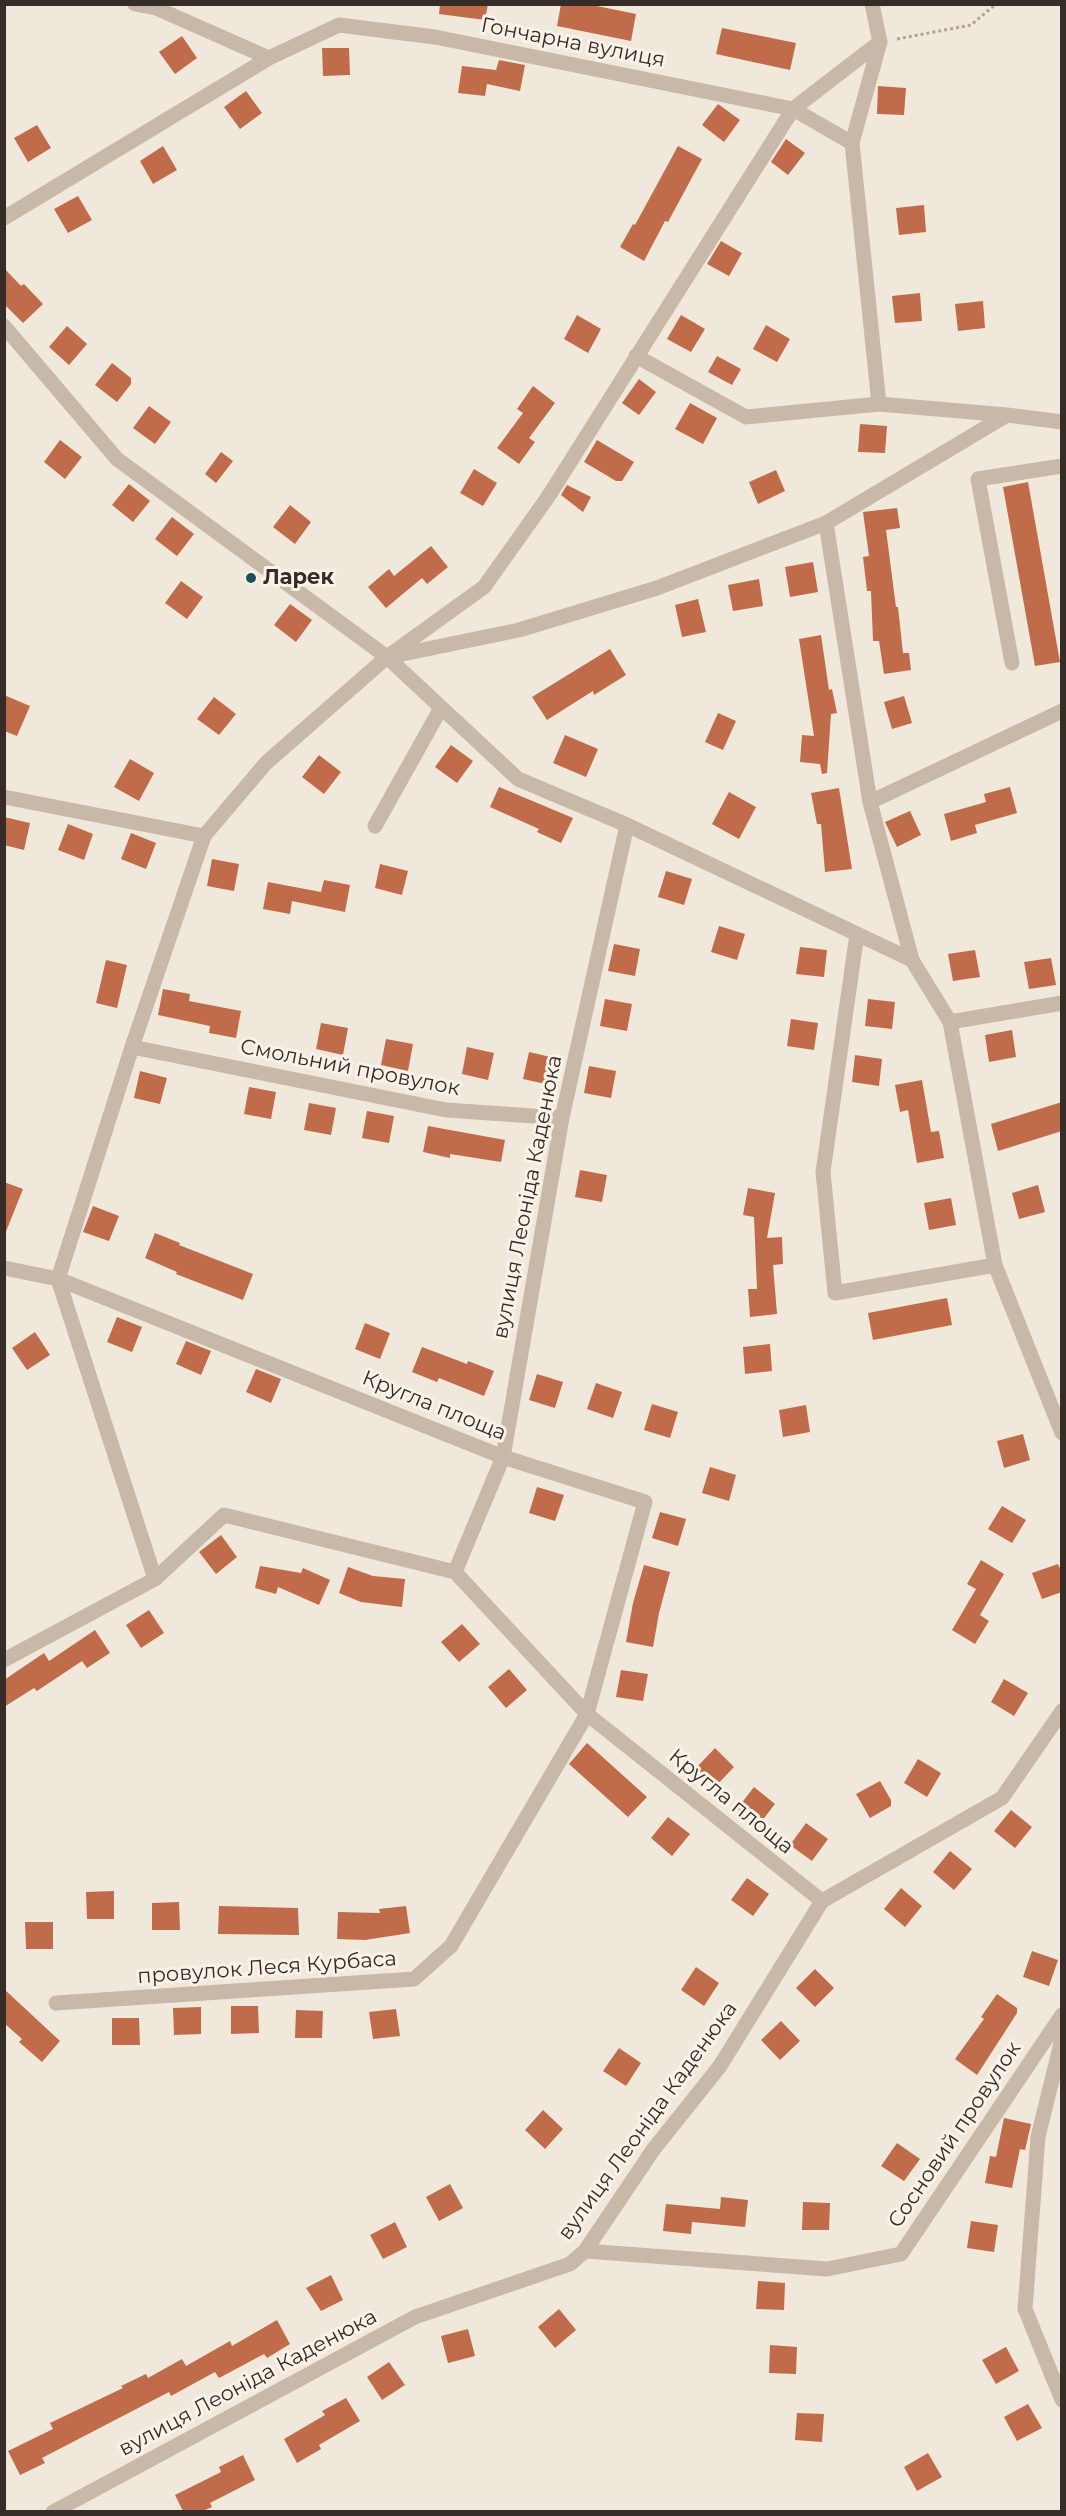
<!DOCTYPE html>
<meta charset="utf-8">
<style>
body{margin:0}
#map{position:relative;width:1066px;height:2516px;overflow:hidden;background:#f1e8dc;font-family:Montserrat,sans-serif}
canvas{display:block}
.frame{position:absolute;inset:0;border:6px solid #362d28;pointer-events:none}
</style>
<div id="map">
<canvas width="1066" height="2516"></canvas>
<div class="frame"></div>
</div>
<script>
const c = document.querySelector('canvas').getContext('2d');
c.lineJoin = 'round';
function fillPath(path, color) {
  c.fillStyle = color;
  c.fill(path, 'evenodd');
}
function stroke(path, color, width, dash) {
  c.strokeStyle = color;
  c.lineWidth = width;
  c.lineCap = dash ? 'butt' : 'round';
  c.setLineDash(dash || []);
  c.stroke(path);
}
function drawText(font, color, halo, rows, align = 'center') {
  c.font = font + ' Montserrat,sans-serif';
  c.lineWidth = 6;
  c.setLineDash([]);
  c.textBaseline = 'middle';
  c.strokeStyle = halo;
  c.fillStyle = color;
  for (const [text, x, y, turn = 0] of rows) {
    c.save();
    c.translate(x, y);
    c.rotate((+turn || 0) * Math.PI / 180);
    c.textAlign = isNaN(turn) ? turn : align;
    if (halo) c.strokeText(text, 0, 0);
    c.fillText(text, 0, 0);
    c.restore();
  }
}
fillPath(new Path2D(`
 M440,4h48l-3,16 -46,-6z
 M561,4h26l49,10 -5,27 -74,-15z
 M722,28l74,15 -6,27 -74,-16z
 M182,36l15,22 -22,16 -16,-22z
 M322,48h27l1,27 -27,1z
 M499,60l26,5 -5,26 -33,-7 -2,12 -27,-3 4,-27 34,4z
 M878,86l28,2 -2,27 -27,-1z
 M246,91l16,22 -22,16 -16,-22z
 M718,104l22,16 -16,22 -22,-17z
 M37,125l14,23 -23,14 -14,-24z
 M786,139l19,14 -17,22 -17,-13z
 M163,146l14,24 -24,14 -13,-23z
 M678,146l24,13 -34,63 -3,-1 -21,40 -24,-14 13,-23 2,1z
 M78,196l14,24 -24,13 -14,-24z
 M924,205l2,27 -27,3 -3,-27z
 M721,241l21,12 -13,23 -22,-12z
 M4,268l17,18 3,-2 19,20 -20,19 -19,-19z
 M920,293l2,28 -27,2 -3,-27z
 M983,301l2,27 -27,3 -3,-27z
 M577,315l24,14 -13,24 -24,-14z
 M681,315l24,14 -14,23 -24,-13z
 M766,325l24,14 -13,23 -24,-13z
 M67,326l20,18 -18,21 -20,-18z
 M717,356l24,13 -9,16 -24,-13z
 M112,363l19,15v6l-14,18 -22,-17z
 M639,379l17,13 -17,23 -17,-12z
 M533,386l22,17 -26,35 6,4 -16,22 -22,-16 26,-35 -6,-4z
 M690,403l27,15 -14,26 -28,-15z
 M149,406l22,16 -16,22 -22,-16z
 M860,424l27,2 -2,27 -27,-1z
 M60,440l22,17 -17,22 -21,-17z
 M597,440l37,22 -12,19h-6l-32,-19z
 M221,452l12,9 -17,22 -11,-9z
 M474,469l23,14 -14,23 -23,-13z
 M776,470l9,21 -27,13 -9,-22z
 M1028,482l32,180 -25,4 -32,-179z
 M129,484l21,17 -17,21 -21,-17z
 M567,485l24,12 -8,15 -22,-17z
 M290,505l21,17 -16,22 -22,-17z
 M897,508l3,20 -14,2 10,77h2l5,46h6l2,17 -27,4 -5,-33h-6l-2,-50h-4l-4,-34 6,-1 -6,-44z
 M172,517l22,17 -17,22 -22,-17z
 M431,546l17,21 -21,17 -5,-6 -36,30 -18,-21 21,-18 5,7z
 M813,562l5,30 -28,5 -5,-30z
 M759,579l4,27 -30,5 -5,-26z
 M181,581l22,16 -16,22 -22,-16z
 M698,599l8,33 -24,5 -7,-32z
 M290,604l22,16 -16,22 -22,-17z
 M821,635l8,55 3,-1 5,24 -6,1 -4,59 -5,1 -2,-10 -20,-2 2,-27 12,1 -15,-97z
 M610,649l16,26 -32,20 -1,-4 -46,29 -15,-23z
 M4,695l26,11 -13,30 -13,-5z
 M904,696l8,27 -20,6 -8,-27z
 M214,697l22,17 -17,21 -22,-16z
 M718,713l18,8 -13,29 -18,-8z
 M565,735l33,14 -12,28 -33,-14z
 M451,745l22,16 -16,22 -22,-16z
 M319,755l22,17 -17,22 -22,-17z
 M130,759l24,14 -15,28 -25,-14z
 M499,787l74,31 -12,25 -24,-11 2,-3 -49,-22z
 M1010,787l7,26 -42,12 2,8 -26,8 -7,-27 42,-12 -2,-8z
 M839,788l13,81 -27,3 -4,-48h-4l-6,-31z
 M729,792l27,15 -17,32 -27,-15z
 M910,811l11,24 -24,12 -12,-25z
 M4,817l26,6 -6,27 -20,-5z
 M68,824l25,10 -9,26 -26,-10z
 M131,833l25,10 -10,26 -25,-10z
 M212,859l27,5 -5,27 -27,-5z
 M380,864l28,7 -6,24 -27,-7z
 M666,871l26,8 -8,26 -26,-8z
 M324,880l26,5 -5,27 -53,-11 -2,13 -27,-5 5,-27 53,10z
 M719,926l26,8 -8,26 -26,-8z
 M614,944l26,5 -5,27 -27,-5z
 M800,947l27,3 -3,27 -28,-3z
 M975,950l5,27 -27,4 -5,-27z
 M1051,958l5,27 -27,4 -5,-27z
 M106,960l21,5 -10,43 -21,-5z
 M163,989l27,5 -1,7 52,10 -5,27 -27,-5 1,-7 -52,-11z
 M605,999l27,5 -5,27 -27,-5z
 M868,999l27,3 -3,27 -27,-3z
 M791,1019l27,4 -4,27 -27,-4z
 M321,1023l27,5 -5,27 -27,-6z
 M1012,1030l4,27 -27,5 -4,-27z
 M386,1039l27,5 -5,27 -27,-6z
 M467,1047l27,6 -6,27 -26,-6z
 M529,1052l26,6 -5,27 -27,-6z
 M855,1055l27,4 -3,27 -27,-4z
 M589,1066l27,5 -5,27 -27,-5z
 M140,1071l27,7 -7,26 -26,-6z
 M922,1080l9,52 8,-1 5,27 -27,5 -9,-53 -8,2 -5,-27z
 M249,1087l27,5 -5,27 -27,-5z
 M1062,1102v29l-64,20 -7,-27z
 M309,1103l27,5 -5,27 -27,-5z
 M367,1111l27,5 -5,27 -27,-5z
 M428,1126l77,14 -4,22 -51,-8v4l-27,-6z
 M580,1170l27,5 -5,27 -27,-5z
 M4,1182l19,7 -18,45h-1z
 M1038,1185l7,27 -26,7 -7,-26z
 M748,1188l27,5 -8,45 15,-1 1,27 -10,1 4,49 -27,3 -2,-28h9l-3,-72 -11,-2z
 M951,1198l5,27 -27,5 -5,-27z
 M93,1206l26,10 -10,25 -26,-9z
 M155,1233l25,10 -1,2 74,29 -10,26 -67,-26 1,-2 -32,-14z
 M947,1298l5,27 -79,15 -5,-27z
 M117,1317l25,10 -10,25 -25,-10z
 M365,1323l25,10 -10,26 -25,-10z
 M35,1332l15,23 -23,15 -15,-22z
 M186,1341l25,10 -10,24 -25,-11z
 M770,1344l2,27 -27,3 -2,-27z
 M422,1347l45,17 1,-3 26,10 -10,25 -45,-18 -2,4 -25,-10z
 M256,1369l25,10 -10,24 -25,-11z
 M537,1374l26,8 -8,26 -26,-8z
 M596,1383l26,9 -9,26 -26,-9z
 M652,1404l26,8 -8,26 -26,-8z
 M806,1405l4,27 -27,5 -4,-27z
 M1023,1434l7,26 -26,8 -7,-27z
 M710,1467l26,8 -7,26 -27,-8z
 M537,1487l27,8 -9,26 -26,-8z
 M1002,1506l24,14 -14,23 -24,-14z
 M660,1512l26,7 -8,27 -26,-8z
 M221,1535l16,22 -21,17 -17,-22z
 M981,1560l23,14 -24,41 9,6 -14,23 -23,-14 24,-41 -9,-5z
 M1058,1564l4,9v19l-20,7 -10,-26z
 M644,1565l26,7 -11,41 -6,34 -27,-5 7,-39z
 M260,1566l41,7 2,-5 27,12 -11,25 -41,-18 -2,7 -21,-6z
 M348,1567l25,9 32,3 -3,28 -41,-5 -22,-9z
 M149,1610l15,23 -23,15 -15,-23z
 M462,1624l18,20 -21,18 -18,-20z
 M95,1630l15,23 -23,15 -5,-7 -45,30 -3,-3 -30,19v-27l40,-27 5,8z
 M509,1669l18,21 -21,18 -18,-21z
 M621,1670l27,4 -5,27 -27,-4z
 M1004,1679l24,14 -14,23 -23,-14z
 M587,1743l60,54 -19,20 -59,-53z
 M715,1748l19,19 -19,20 -19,-19z
 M918,1759l23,14 -14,24 -23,-14z
 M880,1781l11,19v6l-21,12 -14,-24z
 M754,1787l21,17 -17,22 -21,-17z
 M1011,1810l21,17 -17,21 -21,-17z
 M668,1817l22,17 -18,22 -21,-18z
 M806,1823l22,16 -16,22 -22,-16z
 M950,1851l22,18 -18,21 -21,-18z
 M747,1878l22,16 -16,22 -22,-16z
 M901,1888l21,18 -17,21 -21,-18z
 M114,1891v28h-27l-1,-27z
 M179,1902l1,28h-28v-27z
 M219,1906l79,2 1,27 -81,-1z
 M406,1906l4,27 -45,7 -28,-1 1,-27 42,1 -1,-4z
 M25,1922h28v27h-27z
 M1032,1951l26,9 -9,26 -26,-9z
 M696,1967l23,16 -15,23 -23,-16z
 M815,1969l19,19 -19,19 -19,-19z
 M4,1989l56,52 -18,21 -23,-20 3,-3 -18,-16z
 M997,1994l20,14v5l-40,62 -22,-16 29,-40 -3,-2z
 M231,2006h27l1,27 -28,1z
 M201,2007v27l-27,1 -1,-27z
 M396,2009l4,27 -27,3 -4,-27z
 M296,2010l27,1 -1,27h-27z
 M112,2018h27l1,27h-28z
 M781,2021l19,20 -20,19 -19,-20z
 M619,2048l22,15 -15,23 -23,-15z
 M543,2110l20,19 -18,20 -20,-19z
 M1004,2118l27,6 -6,26 -5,-1 -8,39 -27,-5 5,-27 6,1z
 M897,2143l23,16 -16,22 -23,-15z
 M450,2184l13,24 -24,13 -13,-24z
 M721,2197l27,3 -3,27 -53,-5 -1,12 -28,-3 3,-27 54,5z
 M803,2202l27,1 -1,27h-27z
 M971,2221l27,4 -4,27 -27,-4z
 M395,2222l12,25 -24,12 -13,-24z
 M331,2275l12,25 -22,11 -15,-23z
 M758,2281l27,2 -1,27 -28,-1z
 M559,2309l17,21 -21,18 -17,-21z
 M277,2320l13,24 -23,14 -3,-4 -45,24 -4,-6 -44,24 -2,-4 -127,66 3,5 -25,12 -12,-24 45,-22 -3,-6 73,-35 -2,-2 25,-12 2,4 34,-19 4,7 44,-25 2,5z
 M468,2329l7,27 -27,7 -7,-27z
 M770,2345l27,2 -1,27 -27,-1z
 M1006,2347l13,24 -23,13 -14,-24z
 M389,2362l16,23 -23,15 -15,-23z
 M346,2398l14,23 -41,24 2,4 -24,14 -13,-24 41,-24 -3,-4z
 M1028,2404l14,24 -25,13 -13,-24z
 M797,2413l27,1 -2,28 -27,-2z
 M928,2453l14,24 -25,14 -13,-24z
 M243,2455l12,25 -45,23 2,4 -9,4h-20l-8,-16 46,-23 -2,-5z`), '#c06c4a');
stroke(new Path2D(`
 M897,39l74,-14 25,-21`), '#b4a293', 3, [3, 3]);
stroke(new Path2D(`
 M135,4l21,4 113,50
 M872,4l8,38 -28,101 27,261 128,11 55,7
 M4,218l265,-160 70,-33 96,12 358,72 59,34
 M4,326l113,133 270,198 131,122 109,46 285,135 38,62 45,243 67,168
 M636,356l110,61 133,-13
 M826,523l44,279 42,158
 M393,656l126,-26 138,-42 169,-65 181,-108
 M1012,663l-34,-184 84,-13
 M4,797l200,39
 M870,802l192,-91
 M375,826l66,-118
 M857,934l-34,238 12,121 160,-28
 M950,1022l112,-19
 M132,1047l314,63 116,8
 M4,1268l54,11 445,178 142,45 -58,212 -136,232 -37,33 -358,24
 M455,1572l48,-115 59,-339 65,-293
 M155,1579l-97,-300 74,-232 72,-211 62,-73 121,-106 97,-70 64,-90 245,-388 87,-67
 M4,1660l151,-81 69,-64 231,57 132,142 235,187
 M1062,2039l-24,98 -13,172 37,91
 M585,2251l242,18 74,-15 161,-239
 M53,2512l362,-195 155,-53 15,-13 68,-101 67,-84 102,-165 180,-103 60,-87`), '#c8b8a8', 15);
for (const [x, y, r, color] of [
 [251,578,6,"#205055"]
]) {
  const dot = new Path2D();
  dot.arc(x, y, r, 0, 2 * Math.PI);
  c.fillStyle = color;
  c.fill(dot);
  stroke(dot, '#f9f2e8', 2);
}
drawText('21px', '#362d28', '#f9f2e8', [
 ["Гончарна вулиця",573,43,11],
 ["Смольний провулок",350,1068,11],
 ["вулиця Леоніда Каденюка",528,1197,-79],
 ["Кругла площа",434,1406,22],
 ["Кругла площа",731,1802,39],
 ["провулок Леся Курбаса",267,1968,-4],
 ["вулиця Леоніда Каденюка",648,2121,-54],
 ["Сосновий провулок",955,2135,-56],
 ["вулиця Леоніда Каденюка",248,2383,-28]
]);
drawText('bold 21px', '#362d28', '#f9f2e8', [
 ["Ларек",263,578]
], 'left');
</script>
